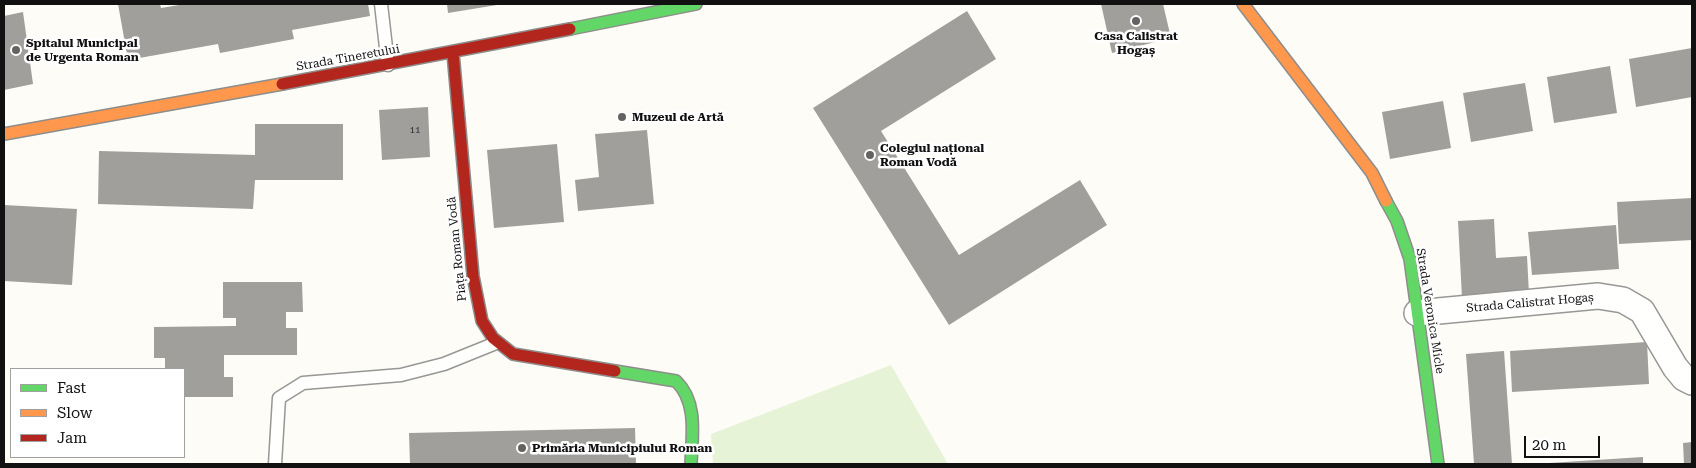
<!DOCTYPE html>
<meta charset="utf-8">
<style>
body{margin:0}
#map{position:relative;width:1696px;height:468px;overflow:hidden;background:#fdfcf7;font-family:"Roboto Serif",serif}
canvas{display:block}
.frame{position:absolute;inset:0;border:5px solid #111;pointer-events:none}
.legend{position:absolute;left:10px;top:368px;width:175px;height:90px;box-sizing:border-box;background:#fff;border:1px solid #a0a0a0;margin:0;padding:6px 9px;list-style:none;font-size:15px;color:#111}
.legend li{display:flex;align-items:center;gap:10px;height:25px}
.legend b{width:25px;border:1px solid #a0a0a0}
.scale{position:absolute;left:1524px;top:436px;width:76px;height:22px;box-sizing:border-box;border:2px solid #111;border-top:0;padding-left:6px;font-size:15px;line-height:18px;white-space:nowrap;color:#111;-webkit-text-stroke:4px #fff;paint-order:stroke}
</style>
<div id="map">
<canvas width="1696" height="468"></canvas>
<div class="frame"></div>
<ul class="legend">
<li><b style="height:6px;background:#63d668"></b>Fast</li>
<li><b style="height:6px;background:#ff974d"></b>Slow</li>
<li><b style="height:6px;background:#b3261e"></b>Jam</li>
</ul>
<div class="scale">20 m</div>
</div>
<script>
const c = document.querySelector('canvas').getContext('2d');
c.lineJoin = 'round';
function fillPath(path, color) {
  c.fillStyle = color;
  c.fill(path, 'evenodd');
}
function stroke(path, color, width, dash) {
  c.strokeStyle = color;
  c.lineWidth = width;
  c.lineCap = dash ? 'butt' : 'round';
  c.setLineDash(dash || []);
  c.stroke(path);
}
function drawText(font, color, halo, rows, align = 'center') {
  c.font = font + ' "Roboto Serif",serif';
  c.lineWidth = 5;
  c.setLineDash([]);
  c.textBaseline = 'middle';
  c.strokeStyle = halo;
  c.fillStyle = color;
  for (const [text, x, y, turn = 0] of rows) {
    c.save();
    c.translate(x, y);
    c.rotate((+turn || 0) * Math.PI / 180);
    c.textAlign = isNaN(turn) ? turn : align;
    if (halo) c.strokeText(text, 0, 0);
    c.fillText(text, 0, 0);
    c.restore();
  }
}
fillPath(new Path2D(`
 M891,365l57,99h-235l-2,-30z`), '#e7f3d7');
fillPath(new Path2D(`
 M118,4h42l1,4 24,-4h183l2,12 -78,14 2,9 -74,14 -2,-9 -90,16z
 M447,4h50v1l-49,8z
 M1101,4h62l8,34 -59,15z
 M967,11l29,48 -115,72 78,124 121,-75 27,45 -158,100 -136,-217z
 M23,12l10,72 -29,6v-74z
 M1692,48v49l-56,10 -7,-48z
 M1610,66l7,47 -63,10 -7,-46z
 M1525,83l8,48 -62,11 -8,-49z
 M1443,101l8,47 -61,11 -8,-47z
 M428,107l2,50 -48,3 -3,-50z
 M255,124h88v56h-88l-2,29 -155,-5 1,-53 156,4z
 M647,130l7,74 -76,7 -3,-31 24,-3 -4,-43z
 M557,144l7,78 -70,6 -7,-78z
 M1692,198v42l-73,4 -2,-42z
 M4,205l73,4 -5,76 -68,-4z
 M1494,219l2,39 31,-2 2,38 -67,4 -4,-77z
 M1616,225l3,44 -87,6 -4,-43z
 M223,282h79l1,30h-17v16h11v27h-73v22h9v20h-49v-28h-19v-11h-11v-31l82,-1v-8h-13z
 M1647,342l2,42 -137,8 -2,-41z
 M1504,351l8,113h-38l-8,-110z
 M635,428l1,36h-226l-1,-31z
 M1692,442v22h-8l-1,-21z
 M1643,457v7h-94v-1z`), '#a19f9c');
const lane = new Path2D(`
 M381,4l7,61
 M275,464l4,-66 24,-15 98,-8 43,-11 52,-21`);
const street = new Path2D(`
 M1417,313l181,-17 25,4 19,11 33,56 9,11 8,4`);
const fast = new Path2D(`
 M570,29l126,-25
 M1386,201l11,20 13,38 28,205
 M615,371l61,10c22,21 16,55 15,83`);
const slow = new Path2D(`
 M1243,4l129,169 14,28
 M4,134l278,-50`);
const jam = new Path2D(`
 M453,53l20,223 9,45 11,17 20,16 102,17
 M282,84l288,-55`);
stroke(lane, '#979795', 15);
stroke(street, '#979795', 28);
stroke(fast, '#8e8d8b', 14);
stroke(slow, '#8e8d8b', 14);
stroke(jam, '#8e8d8b', 14);
stroke(lane, '#fffffe', 12);
stroke(street, '#fffffe', 25);
stroke(fast, '#63d668', 11);
stroke(slow, '#ff974d', 11);
stroke(jam, '#b3261e', 11);
for (const [x, y, r, color] of [
 [1136,21,5,"#646362"],
 [16,50,5,"#646362"],
 [622,117,5,"#646362"],
 [870,155,5,"#646362"],
 [522,448,5,"#646362"]
]) {
  const dot = new Path2D();
  dot.arc(x, y, r, 0, 2 * Math.PI);
  c.fillStyle = color;
  c.fill(dot);
  stroke(dot, '#fff', 2);
}
drawText('10px', '#353434', null, [
 ["11",415,130]
]);
drawText('bold 12px', '#111', '#fff', [
 ["Casa Calistrat",1136,36,"center"],
 ["Hogaș",1136,50,"center"],
 ["Spitalul Municipal",26,43],
 ["de Urgenta Roman",26,57],
 ["Muzeul de Artă",632,117],
 ["Colegiul național",880,148],
 ["Roman Vodă",880,162],
 ["Primăria Municipiului Roman",532,448]
], 'left');
drawText('12px', '#111', '#fff', [
 ["Strada Tineretului",348,58,-10],
 ["Piața Roman Vodă",457,249,-96],
 ["Strada Calistrat Hogaș",1530,303,-5],
 ["Strada Veronica Micle",1430,311,81]
]);
</script>
